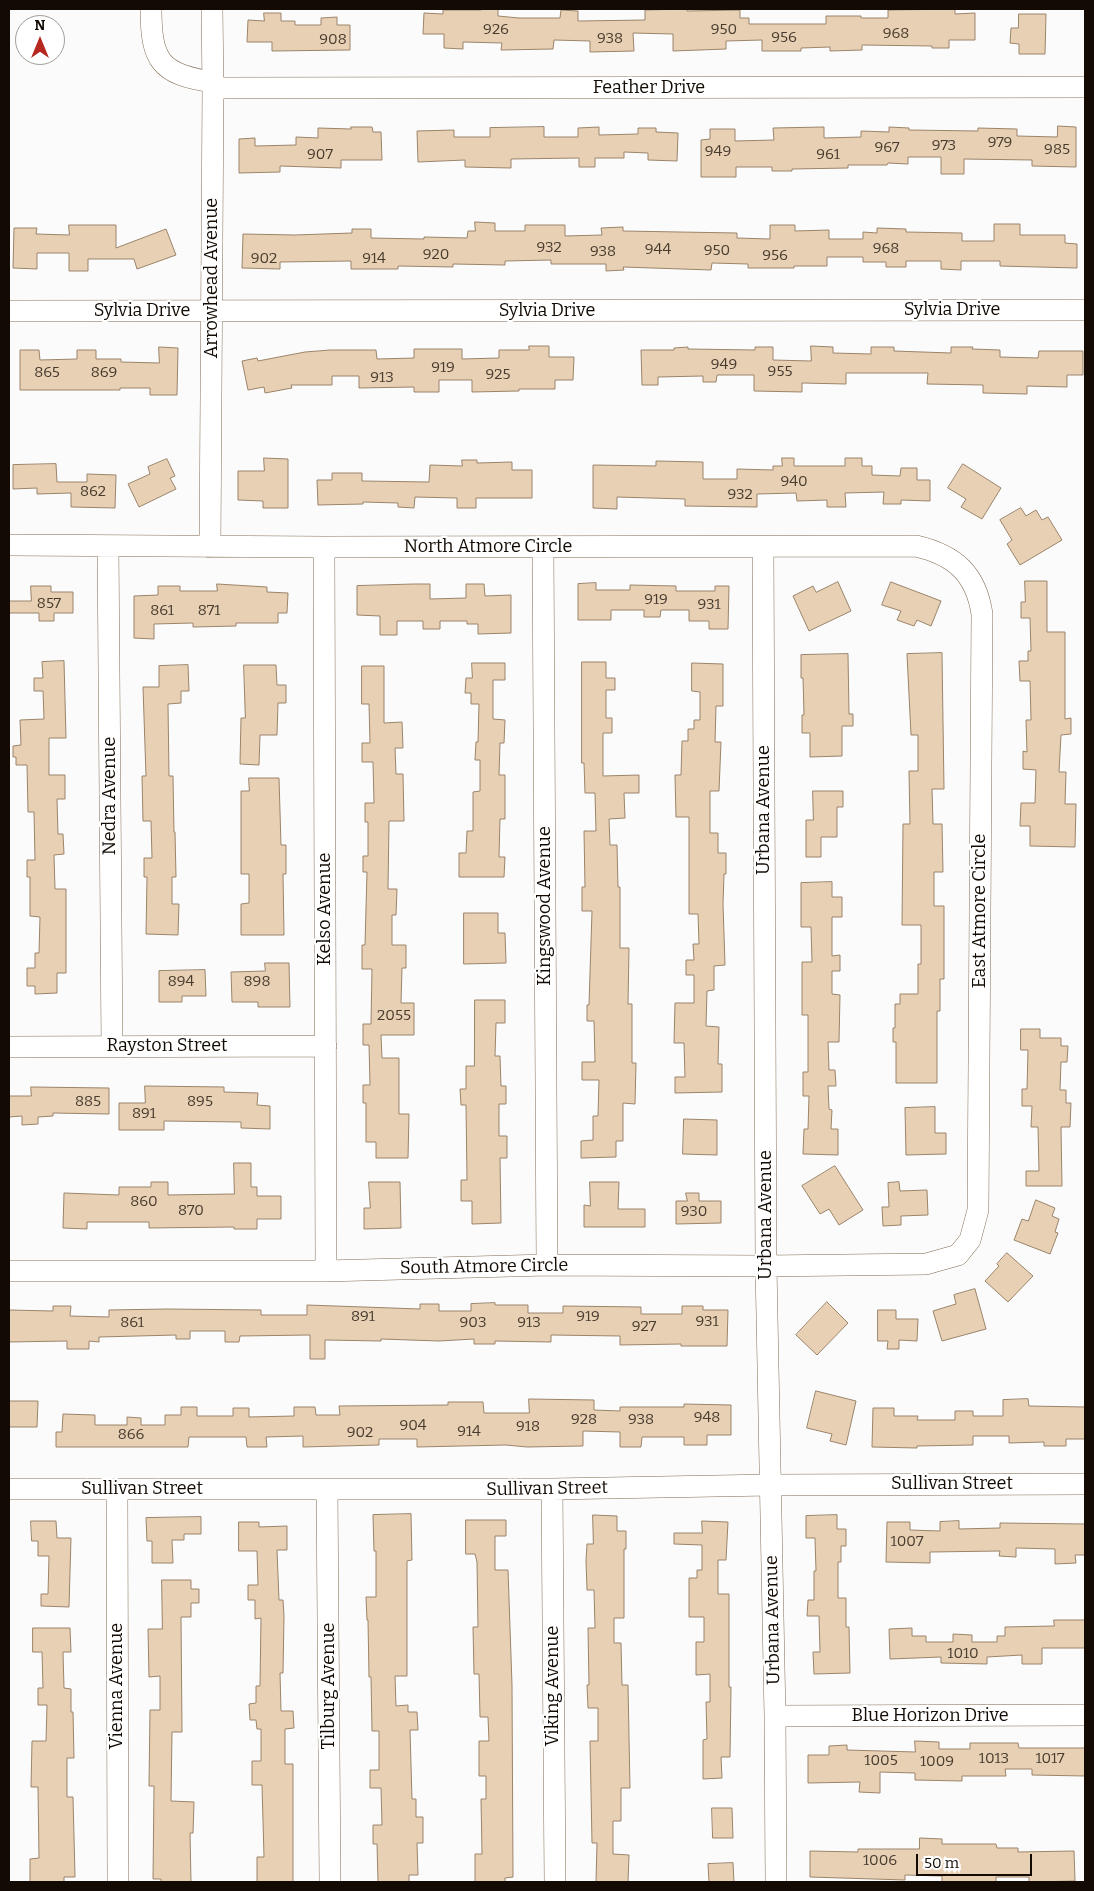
<!DOCTYPE html>
<style>
body{margin:0}
#map{position:relative;width:1094px;height:1891px;overflow:hidden;background:#fbfbfb;font-family:Bitter,serif}
canvas{display:block}
.frame{position:absolute;inset:0;border:10px solid #130b03;pointer-events:none}
.north{position:absolute;left:15px;top:15px;width:50px;height:50px;box-sizing:border-box;background:#fff;border:1px solid #a19d9a;border-radius:50%;rotate:0deg;font-size:14px;font-weight:700;line-height:20px;text-align:center;color:#130b03}
.north::after{content:'';display:block;margin:auto;width:18px;height:22px;background:#b6281f;clip-path:polygon(50% 0,100% 100%,50% 72%,0 100%)}
.scale{position:absolute;left:916px;top:1854px;width:116px;height:22px;box-sizing:border-box;border:2px solid #130b03;border-top:0;padding-left:6px;font-size:15px;line-height:18px;white-space:nowrap;color:#130b03;-webkit-text-stroke:4px #fff;paint-order:stroke}
</style>
<div id="map">
<canvas width="1094" height="1891"></canvas>
<div class="frame"></div>
<div class="north">N</div>
<div class="scale">50 m</div>
</div>
<script>
const c = document.querySelector('canvas').getContext('2d');
c.lineJoin = 'round';
function fillPath(path, color) {
  c.fillStyle = color;
  c.fill(path, 'evenodd');
}
function stroke(path, color, width, dash) {
  c.strokeStyle = color;
  c.lineWidth = width;
  c.lineCap = dash ? 'butt' : 'round';
  c.setLineDash(dash || []);
  c.stroke(path);
}
function drawText(font, color, halo, rows, align = 'center') {
  c.font = font + ' Bitter,serif';
  c.lineWidth = 4.5;
  c.setLineDash([]);
  c.textBaseline = 'middle';
  c.strokeStyle = halo;
  c.fillStyle = color;
  for (const [text, x, y, turn = 0] of rows) {
    c.save();
    c.translate(x, y);
    c.rotate((+turn || 0) * Math.PI / 180);
    c.textAlign = isNaN(turn) ? turn : align;
    if (halo) c.strokeText(text, 0, 0);
    c.fillText(text, 0, 0);
    c.restore();
  }
}
const building = new Path2D(`
 M481,9h17v7l21,2h41l1,-8 17,1v10l67,-1v-10l42,-1v2l53,-1v8h9v6h77v-8h35v2h27v-8l67,-1v5l20,-1v27h-26v8h-17v-2l-70,-1v5l-32,1v-4l-29,1v3h-39v-11l-36,1v8l-53,2v-17l-40,-1 1,18 -44,1v-11l-36,-1 -1,9 -52,1 1,-7 -39,-1v7l-19,-1v-14h-21l1,-21 19,1v-4h38z
 M264,13h17v8h14v4h26v-7l16,-1v8h13v25l-78,1v-9h-25l1,-22 16,1z
 M1019,14h27l-1,40h-26v-10l-9,-1 1,-15h7z
 M1058,126l18,1v40l-44,-1v-6l-68,-1v15h-23v-17h-33v7l-20,-1 -1,2h-39v3l-56,1v2h-20v-4h-36v10h-35v-37l9,-1v-10h25v12l39,-1 -1,-12 51,-1v11l37,-1v-6l28,1v-5l20,1v2l69,1v-3l39,1v7l40,1z
 M351,127h21l1,5h8l1,28h-41v8l-61,-2v6l-41,1v-34l16,-1v8l41,-1v-8l22,1v-10l33,1z
 M544,127v10h34v-9l21,-1v8l39,-1v-6h18v4l22,1 -1,28 -29,-1v-7l-24,-1v6h-29v9h-16v-9l-68,1v9l-46,-1v-7l-47,2 -1,-31 37,-1v7h36v-9z
 M475,222l20,1v8h30v-6h40v11l37,-1 -1,-7 22,-1v4l114,2v5l33,1v-14h25v6l34,-1v9h34v-7l14,1v-5l29,1v3l56,1v8h32v-17h26v11h45v8l12,1v24l-77,-2v-5h-39v9l-20,-1v-8h-35v6h-20v-5h-23v-5h-36v9h-33v2h-46v-4l-36,-1 -1,7 -88,-3 1,3 -18,1v-7h-55v-4l-46,1v4l-52,-1v3l-55,-1v3h-47v-8l-71,1v7l-38,-1 1,-34 52,1 57,-2v-4h19v9l53,1v-2l43,1 1,-7h7z
 M69,225h47v23l50,-19 10,26 -39,14 -3,-10h-46v12h-19v-18h-32v16l-24,-1 1,-40h23l-1,6 33,1z
 M529,346h20v11h25l-1,23h-18v9h-36v2l-47,1v-12h-33v12h-25v-5l-55,1v-12h-27v9h-41l1,3 -27,5 -1,-6 -16,3 -6,-29 15,-3 1,3 47,-9 25,-2h46l1,9 37,-1v-9h48v10l37,-1v-8h30z
 M811,346l22,1v6l38,1v-7h23v4l57,2v-6h22l-1,2 28,1v7l38,1 1,-7h44v24h-16v12l-40,-1v8l-44,-1v-8l-56,-1 1,-11h-82v11l-44,-1v9l-48,-1v-16h-37l-1,7h-13v-6l-45,1v8h-16l-1,-35h33v-2l14,-1v2l67,1v-3h18v13l38,1z
 M159,347l19,1 -1,47h-27v-7h-30v2h-100v-40h19l1,10 37,-1v-9h19v9h25v3l38,1z
 M264,458l24,1v49h-25v-7l-25,-1v-29h26z
 M782,458h12v8h51v-8h17v8h10v9l28,1 1,-8h16v12h13v21l-29,-1v4h-18l1,-12 -39,1 1,14h-19v-7l-30,1 -1,-8 -39,1v13l-72,-1v-7l-68,-2v12l-24,-1v-43l63,1v-5l47,1v17h34v-10l36,1v-4h9z
 M167,459l8,17 -5,2 6,11 -37,18 -11,-23 22,-10 -2,-7z
 M462,460h15v3l35,-1v8h20v28h-56v10h-19v-10l-42,-1 -1,11 -16,-1v-4l-35,-1v2l-45,1 -1,-25h15v-7h30v8l67,1 1,-17 32,1z
 M56,464l1,18h30v-8l29,1 -1,33 -44,-1v-14l-34,1v-6l-24,1v-24z
 M963,464l38,24 -19,31 -21,-12 5,-8 -18,-11z
 M1021,508l5,8 10,-6 6,10 6,-3 14,23 -42,25 -13,-21 5,-4 -12,-20z
 M1025,581h22v51h18v87l6,-1v16l-10,1 -2,37h7l-1,32h11l-1,43 -45,-1v-20h-10l1,-23h14l1,-33 -13,-1v-18l4,1 -1,-32h5l-1,-39h-10l-1,-20h9v-10h3l-1,-33h-9v-16h4z
 M838,582l13,29 -42,20 -16,-35 20,-10 3,6z
 M891,582l50,19 -10,25 -14,-6 -3,6 -17,-6 4,-9 -19,-6z
 M596,583v7h34v-5l46,1v5h39v-5h14l-1,43h-19v-8h-20v-11h-28l-1,7h-16v-7h-33v10h-33v-36z
 M217,584l50,3v5l21,1 -1,20h-9v10h-42v3l-43,1v-4l-39,1v15l-20,-1v-42l24,-1v-9h22v5h37z
 M414,584h16v15l36,-1v-14h18l1,12 26,-1v38l-33,1v-10h-11v-3h-27v8h-17v-8h-26v14h-17v-19l-23,-1v-29z
 M31,586h20v6h22v21h-19v8h-15v-8h-30v-12h22z
 M942,653l2,136h-12l1,35h9l1,48h-9v34h10v73h-4v32h-3v72h-41v-41h-3v-14h2v-24h5v-10h18v-30h3v-39h-19l1,-101h7l-1,-53h9v-36h-7l-4,-81z
 M848,654l1,60h4v12h-11v30l-32,1v-24h-8v-18h2l-1,-37h-2v-23z
 M64,661l2,77h-17v37h16v24h-8l1,35h5l1,20 -10,1 1,34h11v84h-9v20l-22,1v-8h-8v-18h8v-15h4l1,-36 -10,-1v-39h-3v-17h8l-1,-48h-6l-1,-47h-11v-8h-3v-11l8,-1 -1,-25 24,-1 -1,-28h-9v-13h9l-1,-16z
 M582,662h24v16h9v12h-9v28h6v15h-9v43l36,-1v18h-15l1,25 -16,1 1,26h7l1,42h2v61h9l-1,56h4v59h4l-1,41 -12,-1v38h-7v16l-35,1v-17l12,-1v-24h5l1,-36h-17v-18h13l-1,-41h-7v-16h2l3,-94h-10v-24h3l-1,-56h12l-1,-38h-10l-1,-30h-2z
 M472,663h33v17h-12v39l12,1 -1,23h-4l-1,32h6v44h-5l-1,38h6l-1,20h-45v-24h7l1,-22h6v-39l7,-1v-31h-5l1,-18h2l1,-38h-8v-11h-6l1,-15h6z
 M692,663l31,1v42h-7l-1,36h6l-2,49h-9v42h8v20h8v21h-2l-1,30 2,61 -11,1v24l-7,1 -1,35 13,1 -1,37h4v28l-47,1v-16h10l-1,-34h-10l1,-40h19v-28h-8v-15h8l-1,-16h6l-1,-30h-9v-97h-13l-1,-42h6l1,-34h6v-12h6v-9h6v-28l-8,-1z
 M188,665l1,26h-8v12l-13,1 1,72h4l1,56h1l1,45h-4v27h7l-1,31 -32,-1 1,-57h-3v-19h8l-1,-37h-8l-1,-45h4l-3,-89h16v-21z
 M244,665h32l1,20h9v18h-8l-1,32h-17l-1,30 -19,-1 1,-46h4z
 M362,666h22v57l18,-1 1,26h-8l1,26h7l1,47h-15l-1,68h9l-1,26h-4v30h14v23h-4l-1,35h13v32h-33l1,23h17v56h10l-1,44h-32v-16h-10v-39h-3v-18h7l-1,-40h-6v-21h8l1,-55h-10v-24h3l2,-73h-4v-16h5v-34h-3v-19h9l-1,-41h-11v-19h8l-1,-39h-7z
 M249,778h30l2,67h5v29h-3l1,61h-43v-31l8,-1v-29h-8v-83h8z
 M813,791h30v16h-6v30h-16v20h-15v-37h7z
 M832,882v15h10v20h-10v39l8,-1v16h-8v23l8,1 -1,47h-11l1,28h6l1,16h-8l1,23 3,1 -1,19h7v26l-35,-1 1,-25h4l1,-33h-6v-24h5v-57h-6v-53h10l-1,-35h-10v-44z
 M464,913h34v20h7l1,30 -42,1z
 M265,963h24l1,44h-32v-5h-26l-1,-30 34,-1z
 M205,970l1,26h-24v6h-23v-31z
 M475,1000h30v23h-9l-1,33h5l1,30h5v18h-7v32h8v22h-7l1,65 -29,1v-23h-11v-21h6l-1,-75h-5l-1,-16h6v-23h8z
 M1021,1029h19v9h21v8h7l-1,16h-6l-1,28h6v13h5l-1,24h-9l1,59h-36v-15h13l-1,-44h-7l1,-21h-10v-17h5l1,-39h-7z
 M145,1086l79,1v5l34,1 -1,12 13,1v23l-29,-1v-6l-77,-1v9h-45v-27h26z
 M31,1087l78,1v26l-56,-1v3l-15,1v7l-16,1v-9l-13,1v-21h22z
 M935,1107v26h11v21l-40,1 -1,-47z
 M684,1119l33,1v35l-34,-1z
 M234,1163h17v24h6v9h24v23h-24v10h-23v-2l-85,1v-6h-62v7l-24,-1 1,-35 55,2v-8h32v-5h17v13l66,-1z
 M835,1166l28,44 -24,15 -10,-16 -9,5 -18,-28z
 M369,1182h31l1,46 -37,1v-21h6z
 M590,1182h29l-1,27h27v18h-61v-22l6,1z
 M899,1182l1,9 27,-1 1,25 -27,1v9l-18,1 -1,-19h7l-1,-24z
 M686,1193h13v8h22v22l-45,1v-23h11z
 M1036,1200l19,8 -3,8 7,3 -4,13 3,1 -8,21 -36,-14 8,-21 6,2z
 M1007,1253l26,23 -25,26 -23,-21 14,-15 -2,-2z
 M975,1289l11,40 -44,12 -9,-30 23,-7 -2,-9z
 M827,1302l21,21 -31,32 -21,-20z
 M495,1303v2h33v8h35v-7l78,1v7h41v-8h21v4h25l-1,36h-46v-2l-61,1v-9l-69,-1v7l-56,-1v3h-21v-5l-35,2 -58,-2v2l-56,-1v19h-15v-24l-70,1 -1,6h-14v-11h-35v8h-14v-4l-77,2v5l-10,-1v8h-22v-8l-58,1v-32l44,1v-5h18l-1,10 39,1v-7l58,-1 94,1v5h46v-10l113,4v-5h19v7h32v-7z
 M878,1310h18v9h22l-1,22 -18,-1v9h-12l1,-8h-10z
 M816,1391l40,10 -10,44 -16,-4 2,-7 -25,-6z
 M529,1399l65,1v10l26,1v-4h64v-3l47,1v30h-24v10h-23v-8h-42l-1,10h-21v-15l-37,-1v15l-56,1 -21,-2 -89,2v-8h-38v6l-76,2v-11l-37,1 1,10h-20l-1,-10h-57l-1,10h-132v-15h6l1,-18 32,1v10h32v-8l14,1v7h24v-10h16v-8h16v9h36v-8h16v9l45,-1v-9h21l1,8h24l-1,-9 109,-1v-3h35l1,11h45z
 M1028,1399l1,7 56,1v32h-19v7h-22v-4l-35,1v-7h-36v9l-56,1v2l-45,-1 1,-39h21v8h24l-1,4h38v-9h18v5h30v-16z
 M9,1401h29l-1,26h-28z
 M411,1514l1,46 -5,1v115h-12l1,30 12,-1v7h9l1,18h-8l2,69h4v18h7v26h-6l1,32h-9v7h-31l-1,-38h-4v-19h9l-1,-37h-11v-18h9v-39h-7l-1,-54h-2l-1,-57h-1l-1,-23h10v-46h-2l-1,-36z
 M593,1515l24,1v15h9v18h-2v69h-10v25h7l1,42h6l2,103h-9v33h-8v33l16,1 -1,27h-32l1,-39h-5l-2,-102h8v-33h-10l-1,-23h2l-1,-57h7l-1,-38h-7l-1,-29 1,-17h6z
 M837,1515v14h9v17h-5v16h-3v36h8v29h3l1,46 -36,1 -1,-22h7l-1,-36h-12l1,-16h6v-29h2l-1,-33h-9v-22z
 M201,1517v17h-17v6h-12l1,23h-21v-22h-5l-1,-23z
 M466,1520h40v16h-11v34h13l4,115 1,192 -8,1v4h-30v-28h7l-1,-55h5v-23h-7v-35h10l-1,-24h-8l-1,-43h-5l-1,-47h5l-1,-65 -2,-8h-9z
 M31,1521h25l1,17h14l-2,69 -28,-1v-12h7l1,-38h-11v-15h-6z
 M702,1521l26,1 -2,38h-8v34h11v93h2l-1,70h-9l1,21 -19,1v-39l4,-1 -1,-37h4v-28l-14,1v-33h8v-25h-15v-39h8v-8h5v-25l-28,-1v-11h28z
 M959,1521v8l41,-1v-5l85,1v31h-10l1,8 -21,1v-15l-39,-1v9l-17,-1 1,-5 -70,1v11l-44,-1 1,-40h23v8l30,1v-9z
 M239,1522h20v5l28,-1v24h-10l2,50h4l1,16 -1,57h-3l1,38h12l1,17 -9,1v35h8v118h-36v-25h7l-2,-72h-10v-24h9v-32h-4l-1,-9h-6l-1,-16 7,-1v-17h4l1,-68 -6,1v-19h-7v-15h10l-1,-34h-18z
 M162,1580h29v9h8v14h-8v14h-10l1,115h-10l-1,69 23,1 -1,31h-3l1,49h-30v-3h-8l1,-93h-5l1,-76h10v-34l-11,1 -1,-48h14z
 M1054,1620h31v28h-43v16h-20v-9l-35,2v7l-46,-1v-6l-51,2 -1,-30 23,-1v8h14v6h27v-8l19,1v7h25v-6h8v-9l49,-1z
 M33,1628h37l1,24h-8l1,36 7,1v23h2l1,46h-7v39h6l2,80h-11v5h-34v-23l9,-1 -1,-71h-7l1,-46h14l1,-36h-9v-17h5l-1,-36h-9z
 M915,1741l24,1v7h31v-6h48l1,5h66v28l-53,-1v-6h-27l1,7h-44v5l-47,-1v-7l-35,-1v21l-21,-1 1,-10 -52,1v-28h21v-9l18,-1v5l68,2z
 M712,1808h20l1,30h-20z
 M920,1838l22,1v5h54l1,4h21v4l56,-1 1,30 -46,1v-5h-33v5h-54v-6l-37,-1v5l-95,-3v-26l48,1v-3h61z
 M733,1863l1,19h-25l-1,-18z`);
fillPath(building, '#e8d0b4');
stroke(building, '#9a846a', 1);
const minor = new Path2D(`
 M151,9c0,51 9,66 62,73
 M213,88l872,-1
 M9,311l1076,-1
 M9,545l315,2 592,-1c39,9 60,28 66,68l-4,596 -8,30 -12,15 -32,9 -160,2 -219,-1 -221,6h-317
 M108,546l4,501
 M210,547l3,-459 -1,-79
 M324,547l2,724
 M543,547l4,718
 M763,547l3,719 9,450 1,166
 M9,1047l317,-1
 M9,1489h543l218,-4 315,-1
 M117,1489l1,393
 M327,1489l3,393
 M552,1489l3,393
 M775,1716l310,-1`);
stroke(minor, '#826d54', 22);
stroke(minor, '#fff', 21);
drawText('15px', '#483c2f', null, [
 ["926",496,30],
 ["950",724,30],
 ["968",896,34],
 ["956",784,38],
 ["938",610,39],
 ["908",333,40],
 ["979",1000,143],
 ["973",944,146],
 ["967",887,148],
 ["985",1057,150],
 ["949",718,152],
 ["907",320,155],
 ["961",828,155],
 ["932",549,248],
 ["968",886,249],
 ["944",658,250],
 ["950",717,251],
 ["938",603,252],
 ["920",436,255],
 ["956",775,256],
 ["902",264,259],
 ["914",374,259],
 ["949",724,365],
 ["919",443,368],
 ["955",780,372],
 ["865",47,373],
 ["869",104,373],
 ["925",498,375],
 ["913",382,378],
 ["940",794,482],
 ["862",93,492],
 ["932",740,495],
 ["919",656,600],
 ["857",49,604],
 ["931",709,605],
 ["861",162,611],
 ["871",209,611],
 ["894",181,982],
 ["898",257,982],
 ["2055",394,1016],
 ["885",88,1102],
 ["895",200,1102],
 ["891",144,1114],
 ["860",144,1202],
 ["870",191,1211],
 ["930",694,1212],
 ["891",363,1317],
 ["919",588,1317],
 ["931",707,1322],
 ["861",132,1323],
 ["903",473,1323],
 ["913",529,1323],
 ["927",644,1327],
 ["948",707,1418],
 ["928",584,1420],
 ["938",641,1420],
 ["904",413,1426],
 ["918",528,1427],
 ["914",469,1432],
 ["902",360,1433],
 ["866",131,1435],
 ["1007",907,1542],
 ["1010",963,1654],
 ["1013",994,1759],
 ["1017",1050,1759],
 ["1005",881,1761],
 ["1009",937,1762],
 ["1006",880,1861]
]);
drawText('18px', '#130b03', '#fff', [
 ["Feather Drive",649,88],
 ["Arrowhead Avenue",212,278,-90],
 ["Sylvia Drive",952,310],
 ["Sylvia Drive",142,311],
 ["Sylvia Drive",547,311],
 ["North Atmore Circle",488,547],
 ["Nedra Avenue",110,796,-90],
 ["Urbana Avenue",764,810,-90],
 ["Kingswood Avenue",545,906,-90],
 ["Kelso Avenue",325,909,-90],
 ["East Atmore Circle",980,911,-90],
 ["Rayston Street",167,1046],
 ["Urbana Avenue",766,1215,-90],
 ["South Atmore Circle",484,1267,-1],
 ["Sullivan Street",952,1484],
 ["Sullivan Street",142,1489],
 ["Sullivan Street",547,1489,-1],
 ["Urbana Avenue",773,1620,-91],
 ["Vienna Avenue",117,1686,-90],
 ["Tilburg Avenue",329,1686,-90],
 ["Viking Avenue",553,1686,-90],
 ["Blue Horizon Drive",930,1716]
]);
</script>
